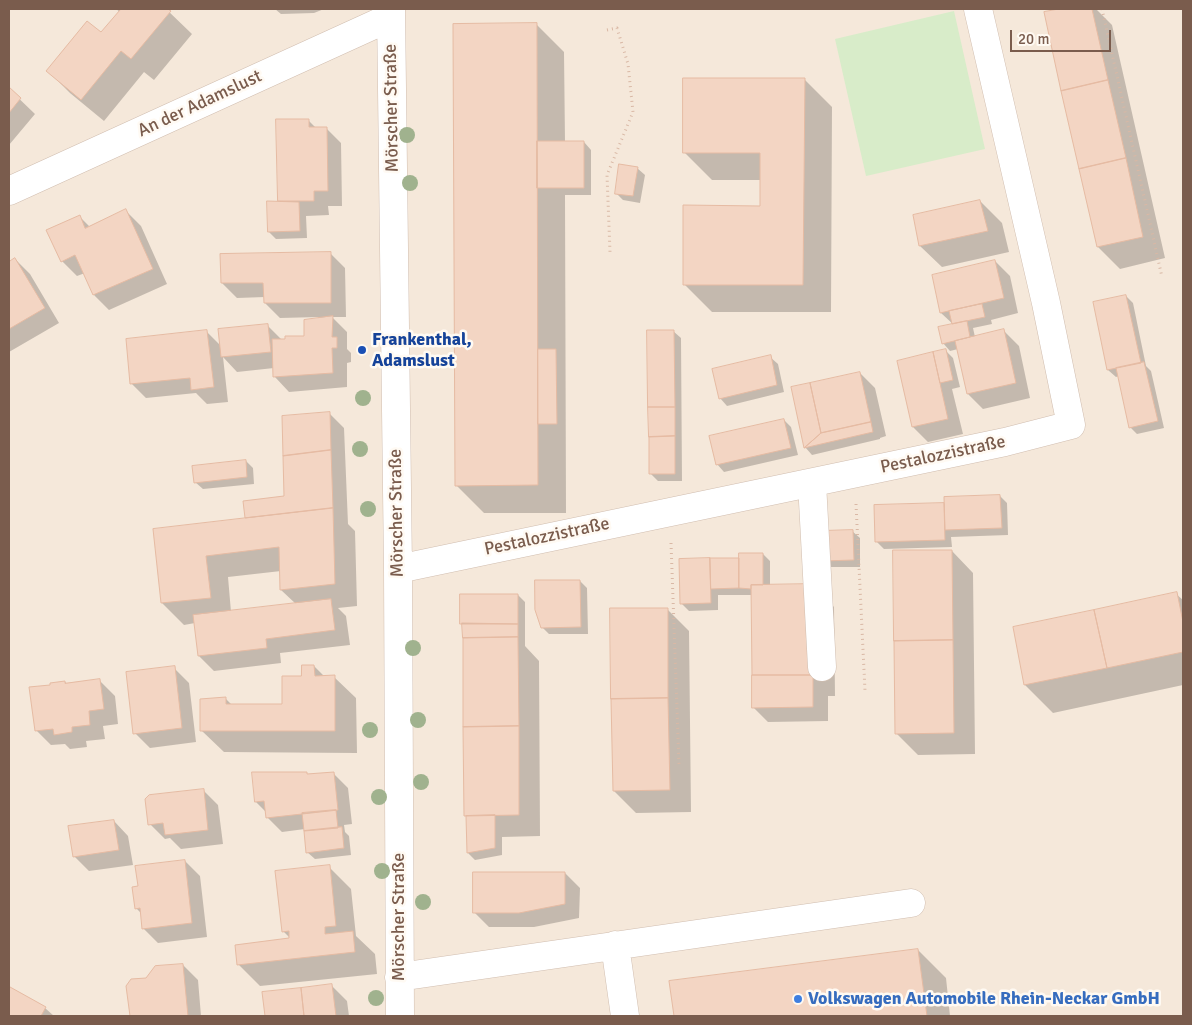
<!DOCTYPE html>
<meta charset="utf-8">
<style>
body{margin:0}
#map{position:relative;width:1192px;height:1025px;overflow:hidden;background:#fdf6ec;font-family:Signika,sans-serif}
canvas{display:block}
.frame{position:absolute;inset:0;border:10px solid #7a5c4d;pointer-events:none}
.scale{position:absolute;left:1010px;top:30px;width:101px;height:22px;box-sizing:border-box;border:2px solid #7a5c4d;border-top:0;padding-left:6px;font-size:15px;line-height:18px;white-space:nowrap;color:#7a5c4d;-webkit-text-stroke:4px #fffaf3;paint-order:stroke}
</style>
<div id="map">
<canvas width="1192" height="1025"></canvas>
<div class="frame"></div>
<div class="scale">20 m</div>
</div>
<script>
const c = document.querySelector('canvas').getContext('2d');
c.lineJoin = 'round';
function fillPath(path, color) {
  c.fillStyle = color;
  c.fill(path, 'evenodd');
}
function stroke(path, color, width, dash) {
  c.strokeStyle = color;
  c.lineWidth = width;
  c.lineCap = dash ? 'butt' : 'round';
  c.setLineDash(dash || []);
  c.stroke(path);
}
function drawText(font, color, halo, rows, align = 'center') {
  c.font = font + ' Signika,sans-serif';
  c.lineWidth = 5;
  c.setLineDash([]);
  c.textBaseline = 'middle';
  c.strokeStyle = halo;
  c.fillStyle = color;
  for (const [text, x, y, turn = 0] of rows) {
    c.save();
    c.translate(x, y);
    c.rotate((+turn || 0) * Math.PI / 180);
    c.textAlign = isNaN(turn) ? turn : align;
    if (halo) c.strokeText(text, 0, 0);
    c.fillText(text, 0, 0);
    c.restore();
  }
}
fillPath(new Path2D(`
 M9,9h1174v1007h-1174z`), '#f5e8da');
fillPath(new Path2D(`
 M954,11l31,138 -119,27 -31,-137z`), '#d8ecc9');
fillPath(new Path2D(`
 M116,9h50l26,25 -38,46 -10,-8 -40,49 -34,-28 -22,-22 54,-37 18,-22z
 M275,9h49l-10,4 -33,1z
 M1065,9h31l16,16 53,233 -45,11 -22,-22 -53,-234z
 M536,24l28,28 1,90h19l7,8v45h-26l1,318h-82l-28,-28z
 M804,79l28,28 -1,205h-119l-28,-28 77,-77 1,-27h-50l-28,-28z
 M9,89l26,25 -26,31z
 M308,120l8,8h10l15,15 1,63h-14l1,9 -23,1 1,22 -31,1 -7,-7 12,-29 -2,-2z
 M637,168l8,7 -5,28 -17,-3 -7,-7z
 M980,201l22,22 7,29 -67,15 -22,-21z
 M126,211l15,15 26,58 -58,26 -15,-15 -9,-22 -8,3 -15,-15 17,-45 11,11z
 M330,253l15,15 1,49h-14l15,15v17l4,4v9l-4,1v24l-58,5 -14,-15 -1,-9 -37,4 -14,-15 5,45 -21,2 -11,-11 -50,5 -15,-15 76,-51 14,14 46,-21 15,15 23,-3 14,-20 -39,1 -15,-15v-6l-28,1 -15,-15z
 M15,259l15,15 29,49 -50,29v-89z
 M995,261l15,15 8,37 -27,7 1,4 -19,4 2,9 29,-6 15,15 11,52 -47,11 -15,-15 -10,-45 -8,2 -7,-8 11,-18 -13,-12z
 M1126,296l7,7 13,63 5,5 13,57 -27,6 -7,-7 -11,-51 -3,1 -8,-7z
 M673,331l8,7 1,143h-24l-7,-7z
 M946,351l7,7 7,29 -8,2 11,45 -35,8 -15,-15 -15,-65z
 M770,357l8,7 6,28 -57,14 -7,-8z
 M860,373l15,15 11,48 -6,2v1l-68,16 -7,-8z
 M329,413l15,15 4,96 7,7 2,75 -19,2 8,8 4,29 -70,8 1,10 -67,8 -15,-15 -4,-33 -11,2 -22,-22 -8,-73 94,-11 -2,-1 39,-21zM281,571v19l15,14 -65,8 -3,-35z
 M784,420l7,7 7,28 -74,17 -7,-8z
 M246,461l7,7 1,16 -51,5 -8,-7z
 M1000,496l7,7 1,32 -57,2 1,10 -68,2 -7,-7 -1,-36 69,-2z
 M852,531l8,7v29h-29l-7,-7z
 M952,551l21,22 2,181 -57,1 -22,-22z
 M763,554l7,7v25l42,-1 22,22 1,89h-7v25l-60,1 -15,-15v-112h-35v15l-29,1 -8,-8 -1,-43 60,-1z
 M580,581l7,7 1,46h-39l-7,-7z
 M1176,594l7,6v85l-130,28 -28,-28 -11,-57z
 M518,595l7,7v44l14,15 1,175 -38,1v18l-27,5 -7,-7 -1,-36 -2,-2 -1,-189 -3,-3z
 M667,609l22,22 2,181 -55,1 -22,-22z
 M314,666l11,11h9l22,21 1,55 -133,-1 -22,-21 24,-32 7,7 50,-1 20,-28z
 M174,668l15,15 7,59 -46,6 -15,-15z
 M100,681l15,15 3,28 -15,2 2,13 -19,2 1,6 -17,2 -5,-5 -14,1 -15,-15 15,-46 14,-2 3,2z
 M306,773l3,2 24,-2 15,15 4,36 -8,1 1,7 4,4 2,19 -36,4 -8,-7 -2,-23 -23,3 -15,-15v-4l-11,-11z
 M203,790l15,15 5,39 -42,5 -11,-11 -5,1 -15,-15z
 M114,821l14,15 5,29 -44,6 -15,-15z
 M185,861l15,15 7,61 -49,6 -15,-15 -1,-14 -6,-6 3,-21z
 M329,867l22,22 5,47 19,18 2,20 -117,12 -22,-22 53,-25 -8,-8z
 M565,873l15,15 -1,30 -45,9h-45l-15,-15z
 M918,950l28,28 4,38h-275l-4,-33z
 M183,965l15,15 3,36h-70l-4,-30z
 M332,986l15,15 2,15h-83l-2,-22z
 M9,988l36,20 9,8h-45z`), '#0003');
const building = new Path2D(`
 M118,9h50l3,2 -40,48 -10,-8 -40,49 -35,-29 41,-50 14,11 19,-22z
 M1059,9h33l16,71 -47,11 -17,-79z
 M537,23l1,462 -83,1 -2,-462z
 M683,78h122l-2,207h-120v-80l77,1v-53h-77z
 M1108,80l18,78 -47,11 -18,-78z
 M9,87l12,11 -12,15z
 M276,119h33v8h18l1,64h-14v10h-36z
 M537,141h47v47h-47z
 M1126,158l17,79 -46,10 -18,-78z
 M619,164l19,3 -5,29 -18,-2z
 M980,200l8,31 -69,15 -6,-31z
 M267,201l32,1 1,29 -32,1z
 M126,209l27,60 -60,26 -18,-40 -14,7 -15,-32 34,-15 5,13z
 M331,252v51h-67l-1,-20h-42l-1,-29z
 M15,258l30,50 -36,21v-67z
 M995,260l9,38 -64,15 -8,-38z
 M1126,295l15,68 -34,7 -14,-68z
 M982,304l3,13 -33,7 -3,-13z
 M333,316l-1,21h5v11h-5l1,25 -60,4 -1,-38h13v-3h19v-16z
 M967,321l3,16 -28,7 -4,-17z
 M268,324l3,28 -50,5 -3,-28z
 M1004,329l12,54 -49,11 -12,-53z
 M207,330l7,57 -23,3 -1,-12 -60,6 -4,-45z
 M647,330h27l1,77h-27z
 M538,349h18l1,75h-19z
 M946,349l7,31 -13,3 -7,-31z
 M933,352l15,67 -36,8 -15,-66z
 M771,355l6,30 -58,14 -7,-30z
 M1144,362l14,59 -29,7 -13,-60z
 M860,372l11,50 -50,11 -11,-50z
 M810,383l11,50 -17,15 -13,-61z
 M648,407h27v29l-26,1z
 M330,412l1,38 -48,6 -1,-40z
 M784,419l7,29 -75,17 -7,-29z
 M871,422l2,10 -69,16 17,-15z
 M675,436v38h-26v-37z
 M331,450l2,58 -88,10 -2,-17 41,-5 -1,-40z
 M246,460l1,17 -53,6 -2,-17z
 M1000,495l2,33 -57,2 -1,-33z
 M944,503l1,37 -70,2 -1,-37z
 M333,508l2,76 -55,6 -1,-43 -73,9 5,42 -50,5 -8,-74z
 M853,530l1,30 -31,1 -1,-30z
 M893,550h59l1,90 -59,1z
 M739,553h24v32h-12v4l-12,-1z
 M710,558h29v30l-28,1z
 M710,558l1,45 -31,1 -1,-45z
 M535,580h45l1,47 -40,1 -6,-18z
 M813,584v91h-61l-1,-90z
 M1177,592l6,30v30l-76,16 -13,-58z
 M460,594h58v30h-58z
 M331,599l4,31 -69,9 1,9 -69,8 -5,-41z
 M610,608h58v90l-57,1z
 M1094,610l13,58 -83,17 -11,-58z
 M462,623l56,1v13l-55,1z
 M518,637l1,89 -56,1v-89z
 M953,640l1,93 -59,1 -1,-93z
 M302,665h12l1,11 20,-1v56h-135v-32l26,-2v7h56v-28h19z
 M175,666l7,62 -49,6 -7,-62z
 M752,675h61v32l-61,1z
 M100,679l4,30 -15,2 1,14 -18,2v5l-18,3 -1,-6 -18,2 -6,-44 21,-2v-2l15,-2v2z
 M668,698l2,92 -57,1 -2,-92z
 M519,726v89l-55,1 -1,-89z
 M252,772h55v2l27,-2 4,38 -72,8 -2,-17 -9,1z
 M204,789l4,41 -43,5 -2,-12 -15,2 -3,-26 4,-4z
 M336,810l2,18 -34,3 -2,-18z
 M495,815v33l-28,5 -1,-37z
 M114,820l5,30 -46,7 -5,-31z
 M342,827l2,21 -38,5 -2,-22z
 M185,860l7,63 -50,6 -2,-21 -5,1 -3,-22 6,-1 -3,-20z
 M330,865l6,61 -11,1v7l28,-3 2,21 -118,13 -2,-20 54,-7v-7l-7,1 -7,-61z
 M473,872h92v32l-46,9h-46z
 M918,949l9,67h-253l-5,-35z
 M183,964l5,52h-58l-4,-30 5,-7 15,-1 9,-12z
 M332,984l4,32h-32l-3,-28z
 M10,987l36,20 -5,9h-32z
 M301,988l3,28h-39l-3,-24z`);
fillPath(building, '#f3d5c3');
stroke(building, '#e6bba3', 1);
const minor = new Path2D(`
 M391,9l7,560 2,447
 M9,191l382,-174
 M812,483l10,184
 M398,569l607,-127 66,-17 -25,-122 -68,-294
 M615,945l10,71
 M399,977l512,-74`);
stroke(minor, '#d1beb0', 29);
stroke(new Path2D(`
 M1102,9l60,268
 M607,30l10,-2 11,36 5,48 -26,63 3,77
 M856,504l9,187
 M671,543l8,221`), '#d9b8a5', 3, [1, 4]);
stroke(minor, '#fff', 28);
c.fillStyle = '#a0b28e';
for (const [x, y] of [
 [407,135],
 [410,183],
 [363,398],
 [360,449],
 [368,509],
 [413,648],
 [418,720],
 [370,730],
 [421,782],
 [379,797],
 [382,871],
 [423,902],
 [376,998]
]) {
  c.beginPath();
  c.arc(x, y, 8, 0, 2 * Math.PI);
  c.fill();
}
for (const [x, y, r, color] of [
 [362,350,5,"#1a4fb4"],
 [798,999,5,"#3f7fe0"]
]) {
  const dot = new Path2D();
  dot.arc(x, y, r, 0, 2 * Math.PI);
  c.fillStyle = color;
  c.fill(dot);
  stroke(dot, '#fffaf3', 2);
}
drawText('18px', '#7a5c4d', '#fffaf3', [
 ["An der Adamslust",200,104,-25],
 ["Mörscher Straße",392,108,-91],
 ["Pestalozzistraße",943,455,-12],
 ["Mörscher Straße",397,513,-91],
 ["Pestalozzistraße",547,537,-12],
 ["Mörscher Straße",399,917,-90]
]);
drawText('bold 18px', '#164399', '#fffaf3', [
 ["Frankenthal,",372,340],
 ["Adamslust",372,361]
], 'left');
drawText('bold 18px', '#366cbe', '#fffaf3', [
 ["Volkswagen Automobile Rhein-Neckar GmbH",808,999]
], 'left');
</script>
